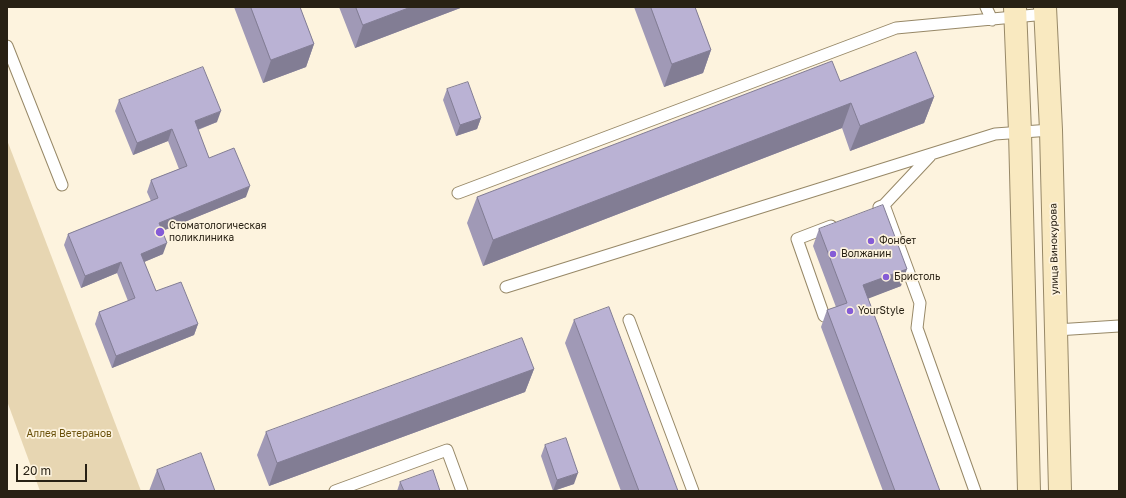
<!DOCTYPE html>
<meta charset="utf-8">
<style>
body{margin:0}
#map{position:relative;width:1126px;height:498px;overflow:hidden;background:#fdf3de;font-family:"Golos Text",sans-serif}
canvas{display:block}
.frame{position:absolute;inset:0;border:8px solid #282114;pointer-events:none}
.scale{position:absolute;left:16px;top:464px;width:71px;height:18px;box-sizing:border-box;border:2px solid #282114;border-top:0;padding-left:5px;font-size:12px;line-height:14px;white-space:nowrap;color:#282114;-webkit-text-stroke:3px #fdf3de;paint-order:stroke}
</style>
<div id="map">
<canvas width="1126" height="498"></canvas>
<div class="frame"></div>
<div class="scale">20 m</div>
</div>
<script>
const c = document.querySelector('canvas').getContext('2d');
c.lineJoin = 'round';
function fillPath(path, color) {
  c.fillStyle = color;
  c.fill(path, 'evenodd');
}
function stroke(path, color, width, dash) {
  c.strokeStyle = color;
  c.lineWidth = width;
  c.lineCap = dash ? 'butt' : 'round';
  c.setLineDash(dash || []);
  c.stroke(path);
}
function drawText(font, color, halo, rows, align = 'center') {
  c.font = font + ' "Golos Text",sans-serif';
  c.lineWidth = 3.5;
  c.setLineDash([]);
  c.textBaseline = 'middle';
  c.strokeStyle = halo;
  c.fillStyle = color;
  for (const [text, x, y, turn = 0] of rows) {
    c.save();
    c.translate(x, y);
    c.rotate((+turn || 0) * Math.PI / 180);
    c.textAlign = isNaN(turn) ? turn : align;
    if (halo) c.strokeText(text, 0, 0);
    c.fillText(text, 0, 0);
    c.restore();
  }
}
fillPath(new Path2D(`
 M7,140l134,351h-101l-33,-90z`), '#e7d6b2');
const lane = new Path2D(`
 M986,7l6,13
 M7,46l55,139
 M458,193l438,-165 150,-14
 M884,205l36,98 -3,25 58,163
 M879,207l5,-2 46,-49
 M506,287l489,-153 56,-4
 M824,316l-27,-77 34,-13
 M629,320l64,171
 M1056,330l63,-4
 M335,491l112,-41 15,41`);
const secondary = new Path2D(`
 M1015,7l5,125 9,359
 M1045,7l6,123 9,361`);
stroke(lane, '#978867', 13);
stroke(secondary, '#978867', 24);
stroke(lane, '#fff', 11);
stroke(secondary, '#f9e9c0', 22);
fillPath(new Path2D(`
 M234,7h66l14,37 -8,23 -43,16z
 M339,7h124l-108,41z
 M634,7h61l16,43 -8,23 -39,14z
 M840,81l94,16 -10,26 -74,28 -8,-23 -359,138 -16,-43 10,-26z
 M447,89l34,29 -4,11 -21,7 -13,-36z
 M119,100l98,22 -19,8 11,28 37,39 -84,34 1,23 -19,8 12,29 42,33 -4,11 -82,33 -17,-44 4,-12 29,-11 -11,-28 -36,15 -17,-43 4,-11 83,-33 -4,-9 4,-12 28,-11 -11,-28 -35,14 -18,-44z
 M819,229l82,57 -33,12 72,193h-57l-62,-164 6,-17 9,-3 -23,-61z
 M574,320l104,171h-57l-56,-148z
 M534,369l-9,23 -256,94 -12,-31 9,-23z
 M545,445l29,39 -21,7 -12,-35z
 M157,470l58,21h-66z
 M400,482l40,9h-43z`), '#a099b6');
fillPath(new Path2D(`
 M411,7h52l-108,41 8,-23z
 M314,44l-8,23 -43,16 8,-23z
 M711,50l-8,23 -39,14 8,-23z
 M934,97l-10,26 -74,28 10,-25z
 M851,103l-9,25 -359,138 10,-26z
 M221,111l-4,11 -26,10 4,-11z
 M481,118l-4,11 -21,7 4,-11z
 M172,129l-4,12 -35,14 4,-12z
 M250,186l-4,11 -91,37 4,-11z
 M167,243l-4,11 -26,11 4,-11z
 M121,262l-4,11 -36,15 4,-12z
 M907,269l-6,17 -44,17 6,-18z
 M198,324l-4,11 -82,33 4,-12z
 M534,369l-9,23 -256,94 8,-23z
 M578,473l-4,11 -21,7 4,-11z`), '#827d94');
const building = new Path2D(`
 M251,7h49l14,37 -43,16z
 M356,7h55l-48,18z
 M651,7h44l16,43 -39,14z
 M916,52l18,45 -74,29 -9,-23 -358,137 -16,-43 355,-136 8,20z
 M203,67l18,44 -26,10 14,37 25,-10 16,38 -91,37 8,20 -26,11 15,37 25,-9 17,42 -82,32 -17,-44 36,-14 -14,-36 -36,14 -17,-42 90,-36 -7,-18 36,-14 -15,-37 -35,14 -18,-43z
 M468,82l13,36 -21,7 -13,-36z
 M883,205l24,64 -44,16 77,206h-45l-68,-181 20,-7 -28,-74z
 M609,307l69,184h-39l-65,-171z
 M522,338l12,31 -257,94 -11,-31z
 M566,438l12,35 -21,7 -12,-35z
 M201,453l14,38h-50l-8,-21z
 M433,470l7,21h-36l-4,-9z`);
fillPath(building, '#bab2d4');
stroke(building, '#827d94', 1);
for (const [x, y, r, color] of [
 [160,232,5,"#855cd6"],
 [871,241,4,"#855cd6"],
 [833,254,4,"#855cd6"],
 [886,277,4,"#855cd6"],
 [850,311,4,"#855cd6"]
]) {
  const dot = new Path2D();
  dot.arc(x, y, r, 0, 2 * Math.PI);
  c.fillStyle = color;
  c.fill(dot);
  stroke(dot, '#fdf3de', 1.5);
}
drawText('10px', '#282114', '#fdf3de', [
 ["Cтоматологическая",169,226],
 ["поликлиника",169,238],
 ["Фонбет",879,241],
 ["Волжанин",841,254],
 ["Бристоль",894,277],
 ["YourStyle",858,311]
], 'left');
drawText('10px', '#282114', '#fdf3de', [
 ["улица Винокурова",1054,249,-91]
]);
drawText('10px', '#684f08', '#fdf3de', [
 ["Аллея Ветеранов",69,434]
]);
</script>
